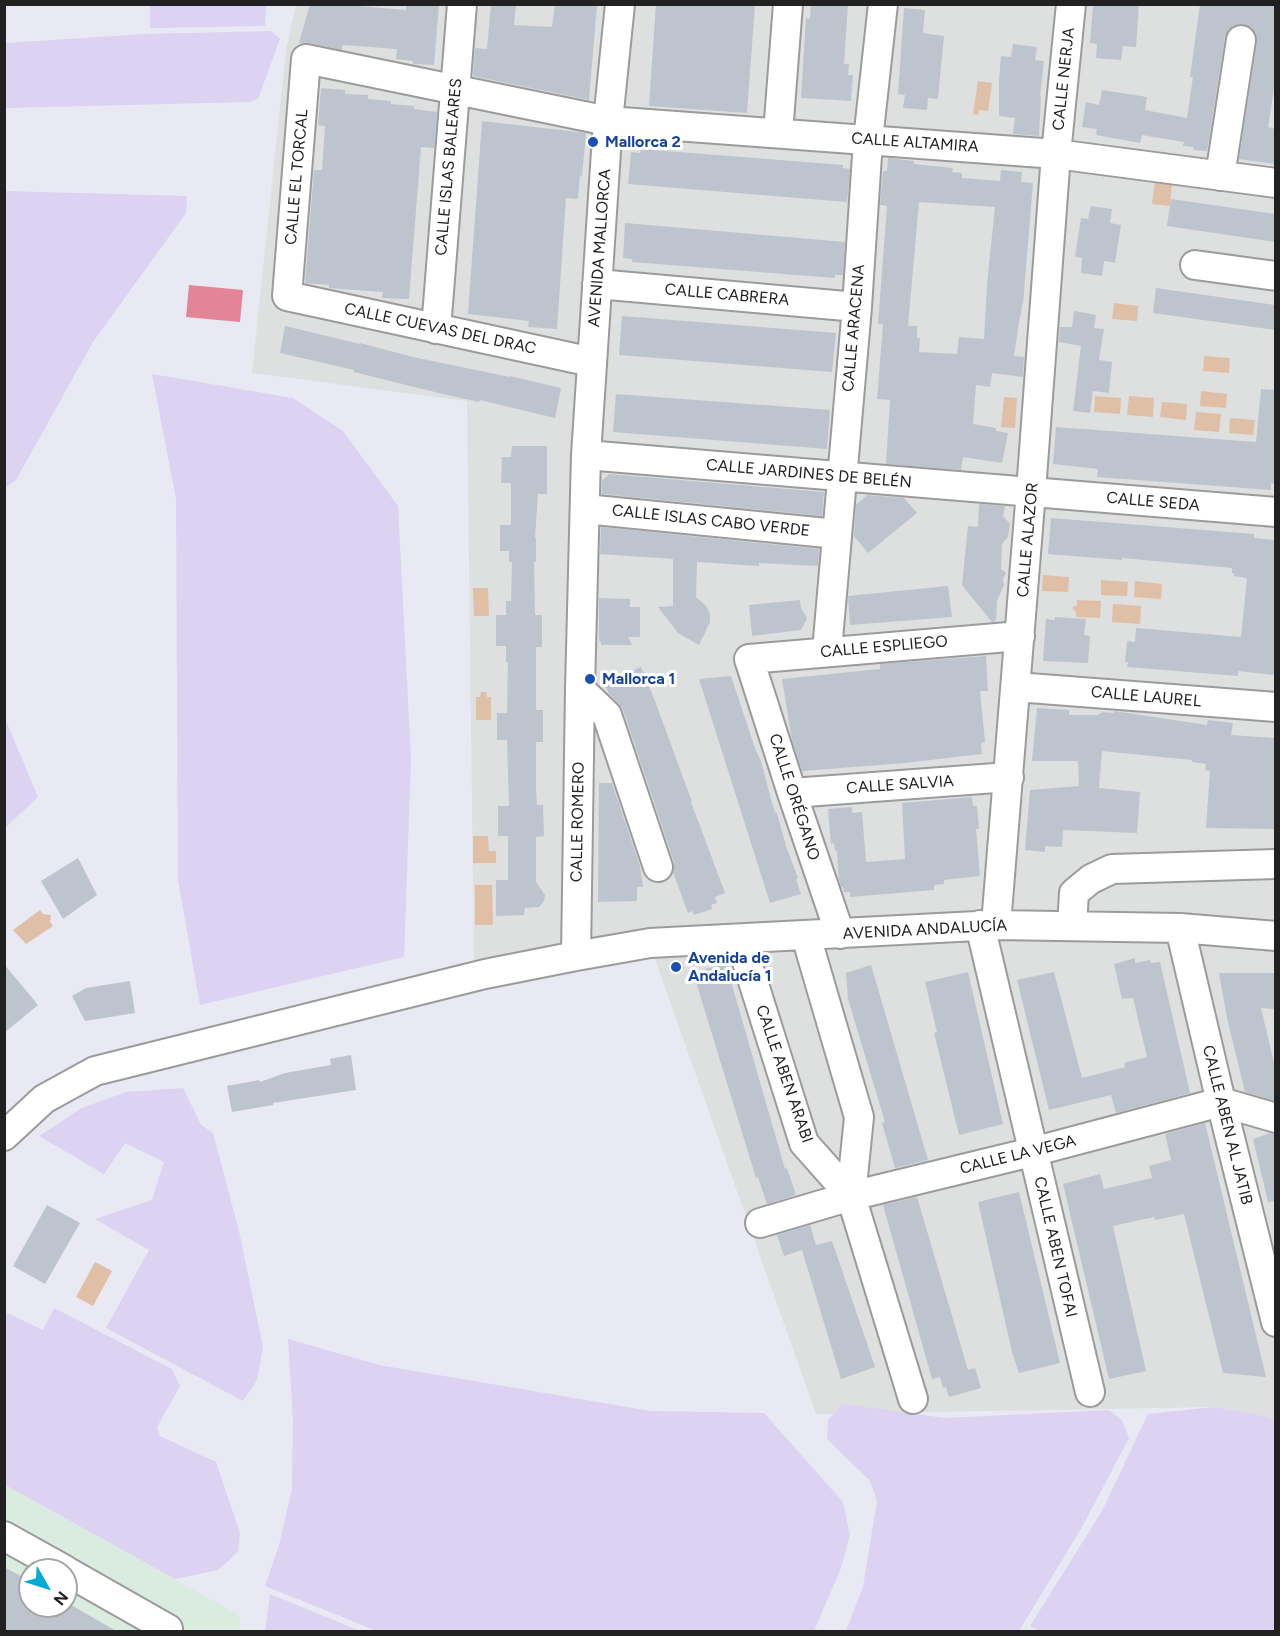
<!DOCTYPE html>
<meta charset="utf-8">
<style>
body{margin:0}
#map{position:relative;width:1280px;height:1636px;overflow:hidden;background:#e8e9f2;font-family:Figtree,sans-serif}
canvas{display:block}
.frame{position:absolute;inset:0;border:6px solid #212121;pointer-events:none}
.north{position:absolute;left:18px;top:1558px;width:60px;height:60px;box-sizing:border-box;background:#fff;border:2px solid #a6a6a6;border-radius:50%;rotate:129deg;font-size:16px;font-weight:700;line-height:24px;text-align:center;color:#212121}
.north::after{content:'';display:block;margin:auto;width:21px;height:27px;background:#00acd3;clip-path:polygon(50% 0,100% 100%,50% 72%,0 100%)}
</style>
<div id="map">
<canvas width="1280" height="1636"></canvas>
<div class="frame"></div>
<div class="north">N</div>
</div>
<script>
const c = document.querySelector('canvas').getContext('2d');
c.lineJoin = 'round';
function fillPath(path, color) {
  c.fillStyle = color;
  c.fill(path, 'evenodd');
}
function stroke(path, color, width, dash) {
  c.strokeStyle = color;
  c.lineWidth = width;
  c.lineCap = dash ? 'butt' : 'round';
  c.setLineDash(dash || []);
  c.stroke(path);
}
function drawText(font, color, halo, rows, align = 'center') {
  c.font = font + ' Figtree,sans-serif';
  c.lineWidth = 6;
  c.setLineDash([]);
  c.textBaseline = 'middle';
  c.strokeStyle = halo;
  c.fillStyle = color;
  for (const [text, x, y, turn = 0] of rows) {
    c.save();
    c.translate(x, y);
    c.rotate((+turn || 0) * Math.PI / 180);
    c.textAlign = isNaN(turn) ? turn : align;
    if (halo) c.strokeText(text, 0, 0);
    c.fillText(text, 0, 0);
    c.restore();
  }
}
fillPath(new Path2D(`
 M296,5h979v1416l-9,-5 -53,-9 -397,7 -171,-483 -171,34 -7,-564 -215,-28 34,-322z`), '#dedfdf');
fillPath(new Path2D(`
 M4,1485l235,130 2,16h-236zM30,1570h36v36h-36z`), '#daebe0');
fillPath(new Path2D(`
 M150,5h111l5,1 -1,20 -115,2z
 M271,31l9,8 -22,60 -9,3 -244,6v-65l141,-9z
 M5,191l182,5 -1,17 -93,129 -77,138 -11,8z
 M152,374l141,24 50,33 55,75 13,253 -7,198 -204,48 -22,-125 -2,-381z
 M4,716l34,81 -33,31h-1z
 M183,1088l18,37 12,8 26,98 24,116 -6,33 -14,21 -137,-73 43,-78 -54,-31 57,-19 12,-38 -39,-19 -21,31 -65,-38 43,-28 44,-16z
 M54,1308l118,61 8,17 -23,41 3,9 56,26 24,71 -2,19 -20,18 -43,9 -170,-94v-173l38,18z
 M288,1339l91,26 272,46 113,2 79,89 7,33 -9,33 -27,63h-437l-112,-45 14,-41 13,-56 1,-69z
 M843,1404l102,14 164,-8 13,10 7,18 -47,89 -63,104h-173l17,-44 14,-86 -7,-20 -43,-42 1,-19z
 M1213,1407l53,9 9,5v210l-233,1 -12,-6 72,-115 46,-97z
 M270,1594l90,37h-95z`), '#dbd3f1');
fillPath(new Path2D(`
 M189,285l54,5 -3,32 -54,-5z`), '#e38497');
fillPath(new Path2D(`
 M978,81l14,2 -4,28 -9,-1 -1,5 -5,-1z
 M1155,181l17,2 -2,23 -18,-2z
 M1114,303l24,3 -1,15 -25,-2z
 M1204,356l26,2 -1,15 -26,-2z
 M1201,391l26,3 -1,14 -26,-2z
 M1095,396l26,2 -1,16 -26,-2z
 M1129,396l25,2 -1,19 -26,-2z
 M1004,397l13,1 -2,30 -14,-1z
 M1162,402l25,2 -1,16 -26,-3z
 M1196,412l25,2 -2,18 -25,-2z
 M1230,418l25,2 -2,15 -24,-2z
 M1043,575l26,2 -1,15 -26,-1z
 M1101,580l27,2 -1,14 -26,-1z
 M1135,581l27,3 -1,15 -27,-2z
 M473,588h15l1,28h-15z
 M1077,600l24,1 -1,17 -24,-1v-5l-4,-4 5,-3z
 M1113,604l28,2 -1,18 -28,-2z
 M481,692h5l1,5h4v23h-15v-23h4z
 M473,836h15l1,15h7v12h-23z
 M475,885h17l1,40h-18z
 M40,910l3,4 8,1 -1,7 3,4 -27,18 -13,-14z
 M95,1262l17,9 -19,35 -17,-9z`), '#e0bfa7');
fillPath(new Path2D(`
 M310,4h48v2l48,4v-6h33l-5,61 -21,-1v-3l-17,-2 1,-10 -55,-4v5l-33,-7h-10z
 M491,4h25l-2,21 38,2 3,-23h42l-8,96 -116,-24 2,-28 12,1z
 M656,4h99l-8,109 -98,-7z
 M811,4h37l-4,60h5l-1,11h5l-2,26 -50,-3 5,-80 4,1z
 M1093,4h46l-3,43 -13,-1 -2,14 -25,-2 1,-14 -7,-1z
 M1200,4h75v78l-7,45 7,2v35l-36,-5 18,-116 -1,-9 -4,-6 -8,-4 -9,1 -7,5 -3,7 -18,114 -14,-1 1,-3 -11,-1 1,-4 -42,-7 -2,8 -44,-8 1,-6 -15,-2 4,-25 13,3 3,-15 45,7 -2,13 42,8 6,-41h-3z
 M904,8l21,2 -2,23 21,3 -6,63 -10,-1 -1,12 -24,-2 2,-13 -7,-1z
 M1013,44l24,3 -2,13 9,1 -4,35h1l-2,40 -26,-2 2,-16 -16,-2v-36l2,-24 10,1z
 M321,88l24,2v4l23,1v4l23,2v3l23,2v3l23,3 -3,36 -13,-1 -12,152 -27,-1 1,-6 -54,-4v-3l-24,-2 9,-113h8l3,-44 -7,-1z
 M482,121l104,12 -4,43 -2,-1 -2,24 -12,-1 -9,131 -29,-2 1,-6 -61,-7z
 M641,149l202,16v3l7,1 -3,33 -219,-18 3,-32 9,1z
 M888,158l26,3v3l39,4 -1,4 10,1v5l38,3 1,-11 21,2 -1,10 12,1 -10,121 -1,1 -1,10h-1l-6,41 10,1 -1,20 -31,-4 -2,14 -14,-2 -3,39 23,4v3l12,2 -6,30 -39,-6 -2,13 -75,-6 4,-64 -13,-1 6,-75h-5l9,-118 -7,-1 3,-34h4zM919,202l76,5 -8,77 -3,55 -25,-2 -2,17 -38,-2 1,-14h-3v-12h-9z
 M1171,199l104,15v28l-108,-16z
 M1091,206l21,3 -2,14 11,2 -6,38 -11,-2 -2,15 -21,-3 1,-15 -7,-1 6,-39 7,1z
 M625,223l220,19 -2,33h-8v3l-203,-16v-3l-9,-1z
 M1156,288l119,17v25l-122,-17z
 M1074,311l22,4 -2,13 10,1 -5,31 13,2 -3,31 -16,-2 -3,22 -17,-2 8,-65 -22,-4 1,-15h12z
 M622,316l214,17 -4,39 -213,-17z
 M285,326l75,18v-1l53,14 97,20v-1l51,12 -6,30 -75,-18 -1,2 -36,-8 -89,-22v-2l-74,-17z
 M1261,389l14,1v94l-4,-1v7l-174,-13 1,-8 -45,-5 3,-37 200,15z
 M616,394l214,16 -3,39 -214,-17z
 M512,446h35v48h-9l-3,44h1v24h-2l1,53h7v32h-6v63h7v32h-7v48l1,15h6l1,31 -8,1v45l9,13 -1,6 -5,6 -14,1 -1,7 -28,1v-36h12v-44h-10v-30h11l-2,-66h-10v-27h10l1,-51h-2v-16h-10v-31h10v-14h5l1,-39h-3v-11h-9v-26h11v-42h-10l1,-26h9z
 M609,474l215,18 -2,24 -220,-22v-13z
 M867,495l37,3 13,15 -49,40 -14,-17 2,-31z
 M979,504l26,2 -2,10 7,8 -2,13 -6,7 -1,25 5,4 -3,6 1,6 -7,16 -1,20 -4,1 -30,-37 6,-59 10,1z
 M1051,518l203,16v4l21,2v135l-37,-4v5l-111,-9 1,-5h-3l2,-21 8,1 1,-14 105,9 6,-59 -13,-2v-3h-2v-5l-110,-10v2l-74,-6z
 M601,527l218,22 -1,17 -59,-3v3l-62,-4 -1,35 10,9 4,8v8l-11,23 -21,-12 -20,-26 15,-1v-47l-73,-5z
 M948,586l4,31 -102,8 -2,-29z
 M599,598l31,1v8h10v30h-12l4,8h-31v-3l-2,-1z
 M800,600l1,8 6,10 -6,12 -49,6 -3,-31z
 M1055,617l31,2 -2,16 6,1 -2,27 -45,-2 3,-42 9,1z
 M986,656l2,35h-8l5,51 -4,1 1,11 -77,9 -103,8 -10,-31 -10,-61 98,-10v-5z
 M641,667l14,34 37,101h-1l34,91 -10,4 2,6 -6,2 1,4 -18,6 -2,-4 -4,2 -15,-41 1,-10 -51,-152 -5,-7 -9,-9 -5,-11z
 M731,676l25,75 5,10 10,38 4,13 2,1 9,33 12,32 -2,1 5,15 -31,9 -71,-224z
 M1037,708l32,2v5h29l4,-3 12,1v-2l93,14 1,-5 25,3 -2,12 44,3v91l-69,-1 4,-57 -5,-1 1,-6 -14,-2v-2l-90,-9 -3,37 41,4 -3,41 -74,-3 -1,17 -17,-1v6l-20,-2 5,-60 49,-4 -1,-25h-46z
 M599,783h13l28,83 3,21h-6v14l-39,1z
 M972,797l1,9h4l2,23h-3l4,47 -36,4v4l-10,1v5l-84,7v-5h-6l-1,-5h-2l-2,-7 -2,-29h-2l-1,-8 -3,1 -3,-35 24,-2v6l10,-1 4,50 39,-3 -3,-56z
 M78,858l19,37 -34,24 -22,-38z
 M1135,958v5l15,-3 1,3 9,-1 30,131 -74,20 -5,-18 -62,15 -32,-130 37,-8 28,106 43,-11 -1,-4 23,-6 -14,-59 -11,1 -8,-35z
 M4,964l34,41 -34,28z
 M726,964l59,205 2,-1 9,27 -29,9 -9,-27 -2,1 -63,-206z
 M871,965l57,195 -33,8 -13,-45 3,-1 -37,-123 -2,-26z
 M968,972l35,152 -44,11 -25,-102 3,-1 -12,-50z
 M1219,973h56v36l-14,-1 14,59v34l-30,-9 -18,-74z
 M130,981l5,32 -50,8 -13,-25 14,-8z
 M351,1055l5,35 -83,13v2l-41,7 -5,-26 32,-6 1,2 25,-9 46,-8 -1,-6z
 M1205,1123l61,254 -43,-4 -39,-159 -29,6 -1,-3 -41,9 33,145 -37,8 -46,-195 37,-10 4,15 48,-11 -3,-12 22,-6 -6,-26z
 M1270,1133l5,1v67l-7,1 -15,-63z
 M1019,1192l41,171 -41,10 -7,-21 -34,-150z
 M917,1197l51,173 7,-2 6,20 -32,9 -3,-10 -3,1 -3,-11 -8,2 -49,-174z
 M47,1205l33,18 -35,61 -32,-18z
 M810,1225l6,20 16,-4 43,126 -34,12 -39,-129 -18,6 -7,-21z
 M4,1567l26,14v25h36v-4l52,30h-114z`), '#bec4ce');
const minor = new Path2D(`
 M778,133l10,-129
 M1220,176l21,-136
 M1195,265l81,11
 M597,284l260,23
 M436,329l26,-325
 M592,362l-305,-66 19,-237 302,62 448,33 220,29
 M586,455c230,21 460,37 690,57
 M585,509l252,25
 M827,651l30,-344 11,-167 15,-136
 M1016,687l260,20
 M580,689l27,26 51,152
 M792,793l217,-16
 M980,925l110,467
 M996,925l35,-434 25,-337 15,-150
 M1072,926l2,-33 17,-14 21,-10 164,-5
 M1180,928l41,174 55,220
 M840,934l-48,-141 -43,-134 271,-23
 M806,936l53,181 -8,79 62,203
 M740,940l64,203 47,53
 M576,956l4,-267 6,-234 22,-334 12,-117
 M4,1136l40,-37 51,-28 390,-97 91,-18 74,-13 346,-18 184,3 96,8
 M760,1223l91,-27 181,-44 189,-50 55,16
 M4,1536l61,34
 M66,1571l102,58 -2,3`);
stroke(minor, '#9b9b9b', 32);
stroke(minor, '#fff', 28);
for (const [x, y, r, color] of [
 [593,142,6,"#1a4fb4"],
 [590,679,6,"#1a4fb4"],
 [676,967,6,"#1a4fb4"]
]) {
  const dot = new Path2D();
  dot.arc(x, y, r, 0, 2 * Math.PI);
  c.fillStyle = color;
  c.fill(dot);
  stroke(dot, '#fff', 2);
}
drawText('16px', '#212121', '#fff', [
 ["CALLE NERJA",1064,79,-84],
 ["CALLE ALTAMIRA",915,143,4],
 ["CALLE ISLAS BALEARES",449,167,-85],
 ["CALLE EL TORCAL",297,177,-85],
 ["AVENIDA MALLORCA",600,248,-86],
 ["CALLE CABRERA",727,295,5],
 ["CALLE ARACENA",854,328,-85],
 ["CALLE CUEVAS DEL DRAC",440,329,12],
 ["CALLE JARDINES DE BELÉN",809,474,5],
 ["CALLE SEDA",1153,502,5],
 ["CALLE ISLAS CABO VERDE",711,521,6],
 ["CALLE ALAZOR",1028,540,-85],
 ["CALLE ESPLIEGO",884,647,-5],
 ["CALLE LAUREL",1146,697,5],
 ["CALLE SALVIA",900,785,-4],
 ["CALLE ORÉGANO",794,797,72],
 ["CALLE ROMERO",578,822,-89],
 ["AVENIDA ANDALUCÍA",925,930,-3],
 ["CALLE ABEN ARABI",784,1074,71],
 ["CALLE ABEN AL JATIB",1227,1125,76],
 ["CALLE LA VEGA",1018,1155,-14],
 ["CALLE ABEN TOFAI",1055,1247,77]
]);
drawText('bold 16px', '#164399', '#fff', [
 ["Mallorca 2",605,142],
 ["Mallorca 1",602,679],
 ["Avenida de",688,958],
 ["Andalucía 1",688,976]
], 'left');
</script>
